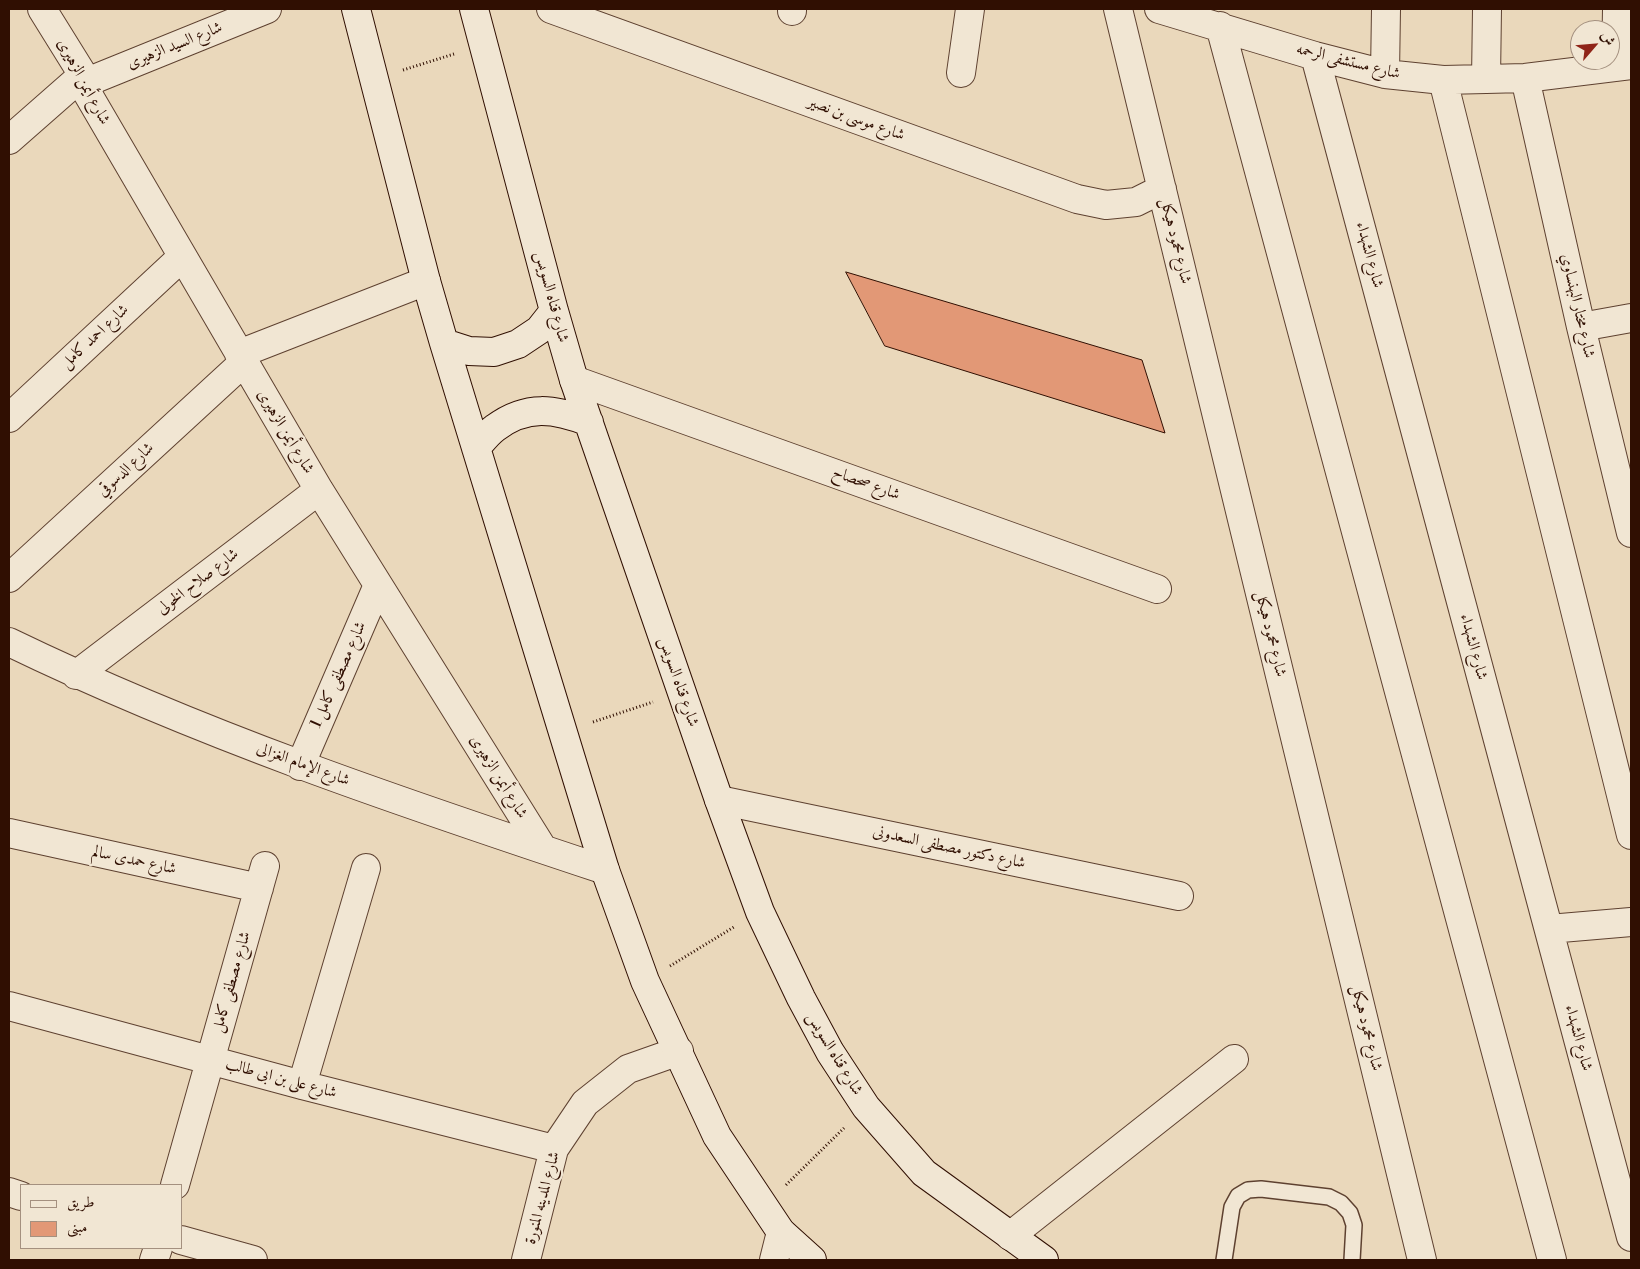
<!DOCTYPE html>
<meta charset="utf-8">
<style>
body{margin:0}
#map{position:relative;width:1640px;height:1269px;overflow:hidden;background:#ead8bb;font-family:"Libre Bodoni",Amiri,serif}
canvas{display:block}
.frame{position:absolute;inset:0;border:10px solid #300f02;pointer-events:none}
.legend{position:absolute;left:20px;top:1184px;width:162px;height:65px;box-sizing:border-box;background:#f1e6d3;border:1px solid #a4907f;margin:0;padding:6px 9px;list-style:none;font-size:15px;color:#300f02}
.legend li{display:flex;align-items:center;gap:10px;height:25px}
.legend b{width:25px;border:1px solid #a4907f}
.north{position:absolute;left:1570px;top:20px;width:50px;height:50px;box-sizing:border-box;background:#f1e6d3;border:1px solid #a4907f;border-radius:50%;rotate:63deg;font-size:14px;font-weight:700;line-height:20px;text-align:center;color:#300f02}
.north::after{content:'';display:block;margin:auto;width:18px;height:22px;background:#8f2418;clip-path:polygon(50% 0,100% 100%,50% 72%,0 100%)}
</style>
<div id="map">
<canvas width="1640" height="1269"></canvas>
<div class="frame"></div>
<ul class="legend">
<li><b style="height:6px;background:#f1e6d3"></b>طريق</li>
<li><b style="height:14px;background:#e29876"></b>مبنى</li>
</ul>
<div class="north">ش</div>
</div>
<script>
const c = document.querySelector('canvas').getContext('2d');
c.lineJoin = 'round';
function fillPath(path, color) {
  c.fillStyle = color;
  c.fill(path, 'evenodd');
}
function stroke(path, color, width, dash) {
  c.strokeStyle = color;
  c.lineWidth = width;
  c.lineCap = dash ? 'butt' : 'round';
  c.setLineDash(dash || []);
  c.stroke(path);
}
function drawText(font, color, halo, rows, align = 'center') {
  c.font = font + ' "Libre Bodoni",Amiri,serif';
  c.lineWidth = 4.5;
  c.setLineDash([]);
  c.textBaseline = 'middle';
  c.strokeStyle = halo;
  c.fillStyle = color;
  for (const [text, x, y, turn = 0] of rows) {
    c.save();
    c.translate(x, y);
    c.rotate((+turn || 0) * Math.PI / 180);
    c.textAlign = isNaN(turn) ? turn : align;
    if (halo) c.strokeText(text, 0, 0);
    c.fillText(text, 0, 0);
    c.restore();
  }
}
const building = new Path2D(`
 M846,272l296,88 23,73 -280,-87z`);
fillPath(building, '#e29876');
stroke(building, '#300f02', 1);
const service = new Path2D(`
 M1224,1260l8,-53 6,-11 10,-6 13,-1 68,8 12,6 9,10 4,12 -2,35`);
const minor = new Path2D(`
 M42,9l41,66 -1,9 237,406 224,359
 M551,9l526,190 29,6 30,-3 26,-13
 M1118,9l304,1251
 M1159,9l156,47 70,18 58,6 43,-1 39,-1 106,-13
 M792,11v-2
 M1220,26l332,1234
 M1315,56l316,1181
 M1616,67l1,-58
 M961,73l9,-64
 M1385,74l1,-65
 M1525,78l56,249 50,206
 M1486,79l1,-70
 M1443,80l188,755
 M82,84l185,-75
 M9,140l74,-65
 M1581,327l50,-9
 M239,354l187,-73
 M574,380l583,209
 M9,418l173,-161
 M9,578l235,-216
 M9,642c192,93 394,161 596,228
 M76,675l243,-185
 M300,766l78,-181
 M719,800l460,96
 M9,833l250,55
 M1549,929l82,-7
 M9,1006l293,79 252,64
 M302,1085l64,-217
 M175,1185l90,-319
 M9,1192l12,4
 M1010,1236l224,-177
 M181,1240l72,20
 M154,1260l4,-12
 M526,1260l28,-111 31,-46 43,-34 51,-18
 M774,1260l7,-28`);
const secondary = new Path2D(`
 M356,9l70,272 18,62 161,527 40,111 72,155 64,96 31,28
 M474,9l80,302 20,69 145,420 41,112 41,86 29,54 36,55 58,66 120,87
 M444,343l25,8 25,1 24,-8 21,-14 15,-19
 M476,448c6,-7 12,-15 19,-20 32,-24 60,-19 94,-6`);
stroke(service, '#5e4130', 18);
stroke(minor, '#5e4130', 30);
stroke(secondary, '#300f02', 30);
stroke(new Path2D(`
 M403,70l51,-16
 M593,722l60,-20
 M670,966l64,-39
 M786,1185l58,-57`), '#300f02', 3, [1, 2.5]);
stroke(service, '#f1e6d3', 15);
stroke(minor, '#f1e6d3', 28);
stroke(secondary, '#f1e6d3', 28);
drawText('16px', '#300f02', '#f1e6d3', [
 ["شارع السيد الزهيرى",175,46,-22],
 ["شارع مستشفى الرحمه",1348,62,14],
 ["شارع أيمن الزهيرى",83,82,62],
 ["شارع موسى بن نصير",856,119,20],
 ["شارع محمود هيكل",1175,241,76],
 ["شارع الشهداء",1369,255,75],
 ["شارع قناه السويس",551,297,75],
 ["شارع مختار البهنساوي",1577,306,77],
 ["شارع احمد كامل",95,337,-43],
 ["شارع أيمن الزهيرى",285,432,59],
 ["شارع الدسوقي",126,470,-43],
 ["شارع صحصاح",866,484,20],
 ["شارع صلاح الخولى",198,582,-37],
 ["شارع محمود هيكل",1270,634,76],
 ["شارع الشهداء",1473,647,75],
 ["شارع مصطفى كامل 1",339,675,-66],
 ["شارع قناه السويس",678,682,71],
 ["شارع الإمام الغزالى",303,765,20],
 ["شارع أيمن الزهيرى",498,777,58],
 ["شارع دكتور مصطفى السعدونى",949,848,12],
 ["شارع حمدى سالم",134,861,12],
 ["شارع مصطفى كامل",232,982,-74],
 ["شارع محمود هيكل",1366,1028,76],
 ["شارع الشهداء",1578,1038,75],
 ["شارع قناه السويس",834,1054,59],
 ["شارع على بن ابى طالب",281,1079,15],
 ["شارع المدينه المنورة",543,1198,-75]
]);
</script>
